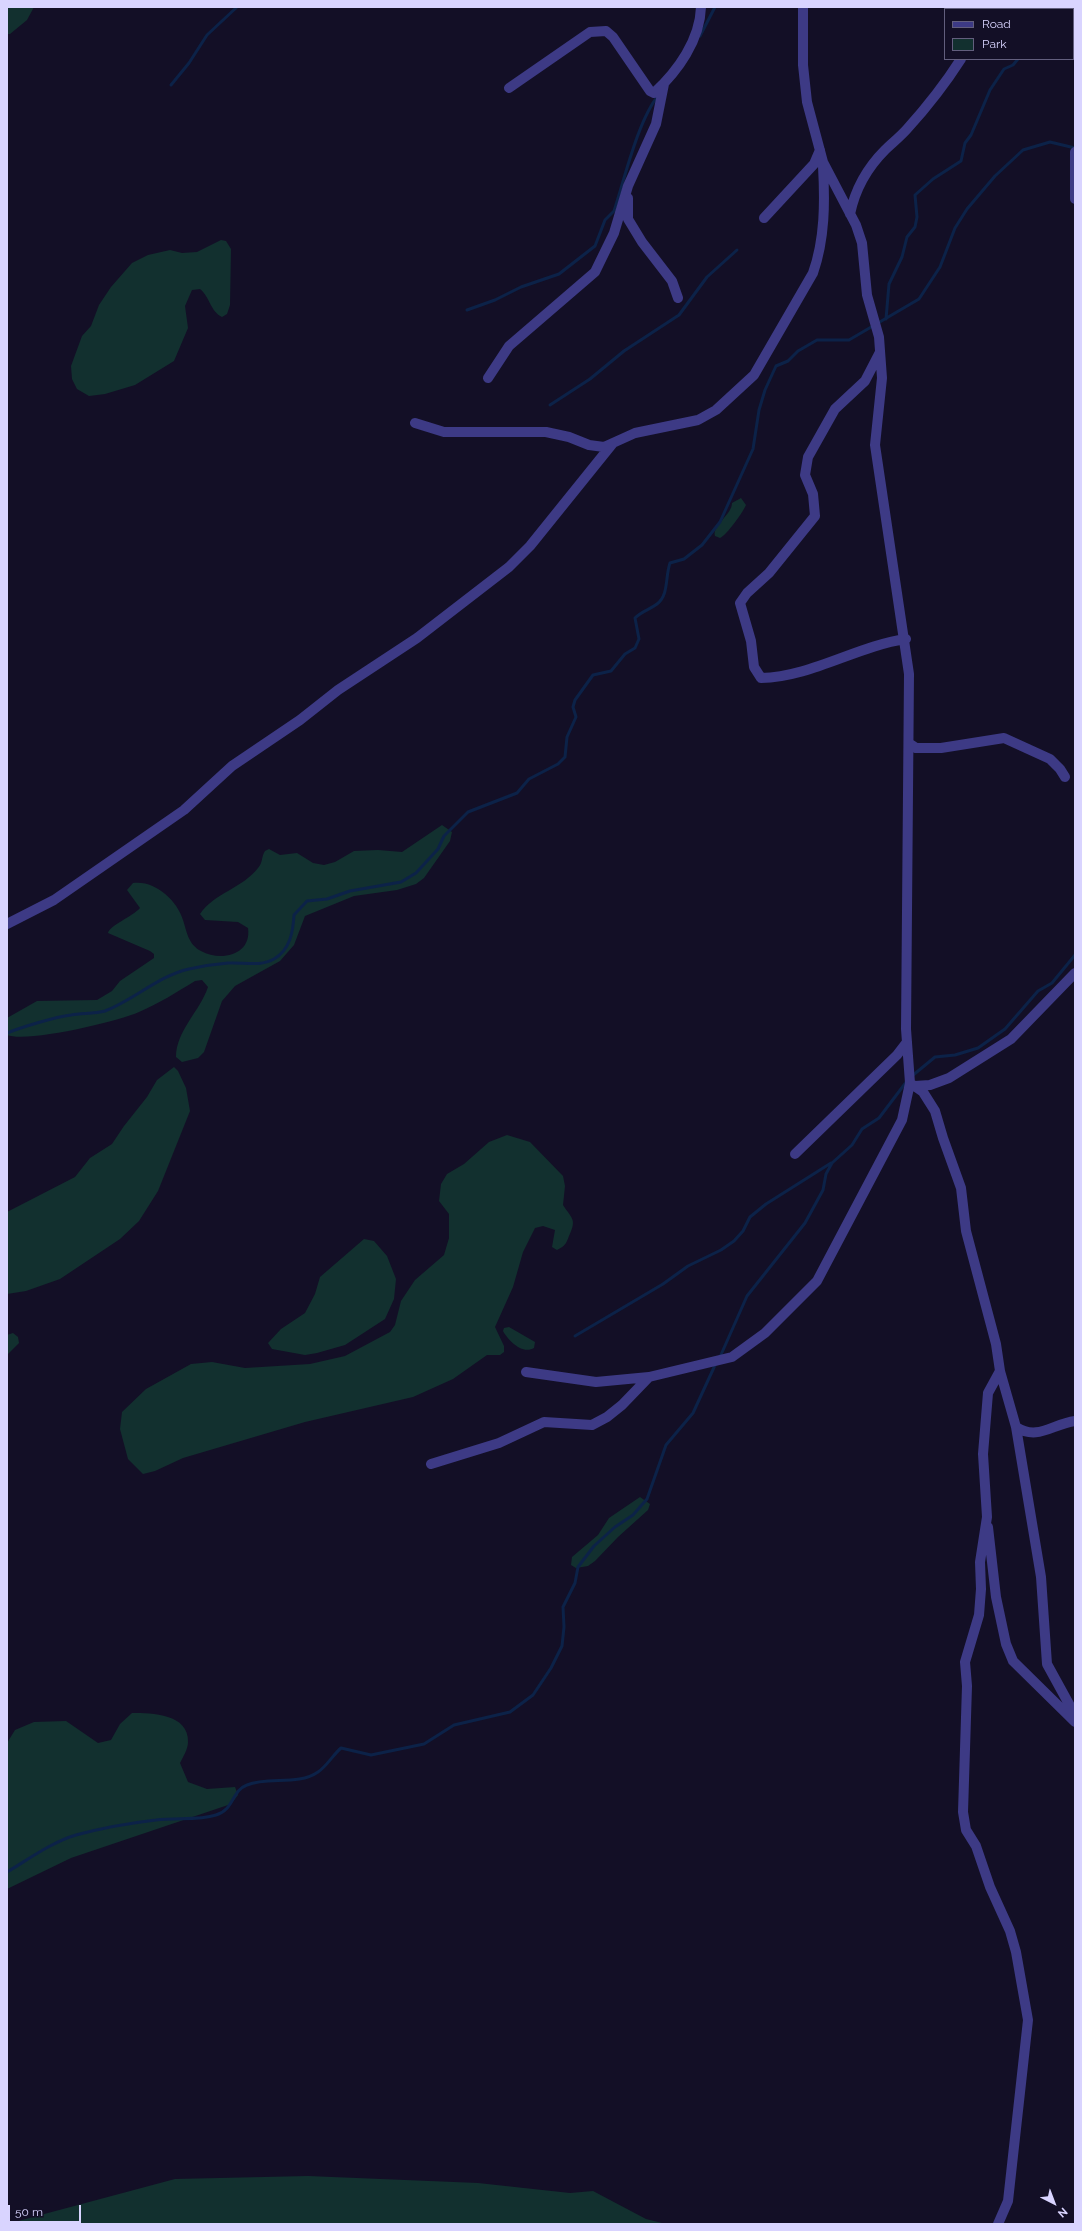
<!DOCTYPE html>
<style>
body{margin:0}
#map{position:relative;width:1082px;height:2231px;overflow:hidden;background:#130f26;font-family:Raleway,sans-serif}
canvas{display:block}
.frame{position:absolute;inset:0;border:8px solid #d9d4ff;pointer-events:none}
.legend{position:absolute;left:944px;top:8px;width:130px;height:52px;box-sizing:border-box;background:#130f26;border:1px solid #625e7d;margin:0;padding:5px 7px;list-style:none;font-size:12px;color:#d9d4ff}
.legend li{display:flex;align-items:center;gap:8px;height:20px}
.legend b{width:20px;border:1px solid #625e7d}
.north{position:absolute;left:1034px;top:2183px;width:40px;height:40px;-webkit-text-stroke:3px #130f26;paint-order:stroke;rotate:138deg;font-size:11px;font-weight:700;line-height:16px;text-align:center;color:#d9d4ff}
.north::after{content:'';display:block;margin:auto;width:14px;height:18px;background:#d9d4ff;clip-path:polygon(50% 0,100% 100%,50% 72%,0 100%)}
.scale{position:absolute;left:8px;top:2205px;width:73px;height:18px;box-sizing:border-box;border:2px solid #d9d4ff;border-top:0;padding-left:5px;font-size:12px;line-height:14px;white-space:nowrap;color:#d9d4ff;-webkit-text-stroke:3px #130f26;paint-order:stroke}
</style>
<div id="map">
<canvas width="1082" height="2231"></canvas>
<div class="frame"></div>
<ul class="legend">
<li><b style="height:5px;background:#3d3a85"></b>Road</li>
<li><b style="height:11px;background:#12302f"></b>Park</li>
</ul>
<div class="north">N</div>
<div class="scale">50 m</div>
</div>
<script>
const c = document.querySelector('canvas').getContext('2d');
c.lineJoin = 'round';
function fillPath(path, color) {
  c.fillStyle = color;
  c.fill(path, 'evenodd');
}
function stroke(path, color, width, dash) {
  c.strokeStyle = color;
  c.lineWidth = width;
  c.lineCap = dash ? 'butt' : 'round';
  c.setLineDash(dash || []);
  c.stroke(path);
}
fillPath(new Path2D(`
 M7,7h27l-7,13 -17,14h-3z
 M221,240l5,1 5,8 -1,56 -3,9 -5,3c-12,-6 -12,-20 -22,-28l-8,1 -7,16 3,22 -14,33 -39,24 -30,9 -16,2 -12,-7 -5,-10 -1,-13 11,-30 9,-10 8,-21 12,-18 21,-24 16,-8 22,-5 12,3 15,-1z
 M741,498l5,7c-3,7 -19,30 -26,33l-5,-2c-3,-11 17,-21 17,-33z
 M442,825l10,7 -2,9 -26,37 -8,6 -19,6 -43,6 -49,20 -11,29 -14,16 -45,25 -13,15 -18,51 -6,6 -16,4 -6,-5c0,-26 24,-46 32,-70l-6,-7 -7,1c-18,11 -37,23 -56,31 -23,10 -112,31 -132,23v-17l30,-17 60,-1 15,-9 8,-10 34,-23v-4l-4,-3 -42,-18c2,-8 24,-16 32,-25l-13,-18 6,-7c22,-3 44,17 50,37 4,12 5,24 18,31 20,11 51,4 47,-23l-10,-6 -33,-2 -5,-6c14,-21 43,-26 58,-46 5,-5 3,-11 7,-17l4,-2 11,6 17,-2 16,10 11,2 11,-3 19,-11 24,-1 24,2z
 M174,1067l4,4 8,17 4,23 -32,80 -19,30 -19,18 -60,40 -34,12 -19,3v-82l68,-35 15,-19 22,-14 12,-18 23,-29 10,-17z
 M507,1135l23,7 33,34 2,10 -2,19c9,14 14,14 6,31 -3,8 -4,10 -12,14l-5,-3 3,-17 -12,-4 -8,2 -12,24 -10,35 -18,40 9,19v6l-4,3h-13l-34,24 -40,18 -108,25 -122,36 -28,13 -12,3 -15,-15 -8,-30 2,-17 24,-23 45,-25 21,-2 33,6 65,-4 35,-8 45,-24 5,-7 6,-24 14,-21 29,-25 5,-17v-24l-10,-13 2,-17 6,-10 17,-10 25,-22z
 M364,1239l10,2 13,15 9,23 -2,20 -9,20 -40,26 -28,8 -12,2 -33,-6 -4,-6 13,-14 24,-16 10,-19 5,-17z
 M509,1327l26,15 -1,6c-12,7 -26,-8 -31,-17l1,-3z
 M13,1333l5,4 1,6 -12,12v-20z
 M640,1497l10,7 -2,6 -30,27 -23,24 -7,5 -12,2 -5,-3 1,-8 26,-22 11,-17z
 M132,1713c20,0 57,1 56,29 0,7 -5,15 -8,21l8,19 19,7 28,-2 3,8 -7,9 -160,54 -64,31v-146l8,-13 19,-8 32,-1 32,22 13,-3 9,-16z
 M308,2176l170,7 92,10 23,-2 53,28 20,5h-659l168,-45z`), '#12302f');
stroke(new Path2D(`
 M1036,9l1,-2
 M700,36l15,-29
 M171,85l18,-22 18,-28 30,-28
 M467,310l28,-10 26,-13 38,-13 36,-28 10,-26 9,-9c10,-30 24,-91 44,-115
 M886,319l3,-35 13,-27 5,-20 8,-10 2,-10 -2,-22 18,-16 28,-18 4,-18 6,-8 19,-45 14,-21 9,-4 5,-6
 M550,405l40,-26 34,-28 55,-36 28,-38 30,-27
 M7,1033c15,-6 48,-16 64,-18 11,-2 23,-1 34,-4 29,-11 53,-35 84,-42 13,-3 27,-5 39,-6 15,-1 32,4 46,-4 16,-9 19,-27 20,-44l13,-14 20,-2 23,-8 51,-9 15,-9 22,-24 6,-13 24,-24 49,-19 12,-14 29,-15 7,-7 2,-20 9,-20 -3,-10 2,-7 18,-25 18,-4 14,-17 10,-6 4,-9 -4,-21c7,-7 14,-8 22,-14 12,-9 8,-27 13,-41l14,-4 18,-14 18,-23 33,-73 6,-39 6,-20 11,-24 12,-5 10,-10 19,-11h32l70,-41 21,-32 15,-39 12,-19 28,-33 28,-26 27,-8 25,6
 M912,1076l23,-19 20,-2 23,-7 27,-19 33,-38 14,-8 23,-28
 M575,1336l88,-52 25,-18 33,-16 13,-9 9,-10 7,-14 16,-13 65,-41
 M720,1357l27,-61 58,-73 18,-33 3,-16 6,-11 20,-18 10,-16 17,-11 28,-37
 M7,1872c22,-13 45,-30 69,-37 26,-7 54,-12 80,-15 20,-3 42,1 60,-5 19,-6 15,-24 31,-30 21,-9 51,1 71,-13 8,-5 15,-17 23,-24l30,7 53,-11 30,-19 56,-13 23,-17 18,-27 11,-22 2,-19 -1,-20 12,-24 3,-16 16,-21 21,-19 18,-12 14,-16 19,-54 27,-32 23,-50`), '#0c2248', 3);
stroke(new Path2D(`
 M803,7v58l4,37 16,60 33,63 6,18 5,52 12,42 3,41 -7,67 34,229 -3,355 4,54 13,9 12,19 8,27 18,50 5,43 30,113 4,27 -12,22 -5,61 4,63 -7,45 1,27 -2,26 -14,47 2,24 -4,126 3,18 10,16 14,41 20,44 6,21 12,68 -20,181 -10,23
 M1002,9l1,-2
 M509,88l81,-56 16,-1 7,6 37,54 4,2c24,-22 46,-53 47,-86
 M1075,152v47
 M628,198v21l14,23 30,39 6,17
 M850,214c5,-24 18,-47 35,-64 7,-7 15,-13 22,-21 20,-22 38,-45 54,-70
 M764,218l50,-54 6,-14
 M880,352l-15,29 -30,28 -27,48 -3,18 8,19 2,22 -46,57 -22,20 -7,10 11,38 3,26 7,11c50,-1 96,-32 145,-39
 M488,378l21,-32 86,-74 19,-39 14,-47 28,-62 8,-40
 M415,423l29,9h102l23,5 20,8 15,2 31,-14 63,-13 18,-10 38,-35 59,-102c12,-34 12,-71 10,-107
 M910,744l6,4h25l63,-10 46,21 10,10 5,8
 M7,924l47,-24 130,-90 48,-44 68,-46 38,-30 79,-52 92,-71 21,-21 83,-103
 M915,1086l15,-1 19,-7 62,-39 64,-66
 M795,1154l102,-99 10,-13
 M1000,1371l16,56 25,150 6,87 28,51
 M526,1372l70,10 53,-5 83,-20 33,-24 52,-52 85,-161 8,-37
 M1016,1427c22,14 36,-3 59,-6
 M431,1464l68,-21 45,-21 48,3 15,-8 15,-12 27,-28
 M988,1527l8,70 10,47 7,17 62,61`), '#3d3a85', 10);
</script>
